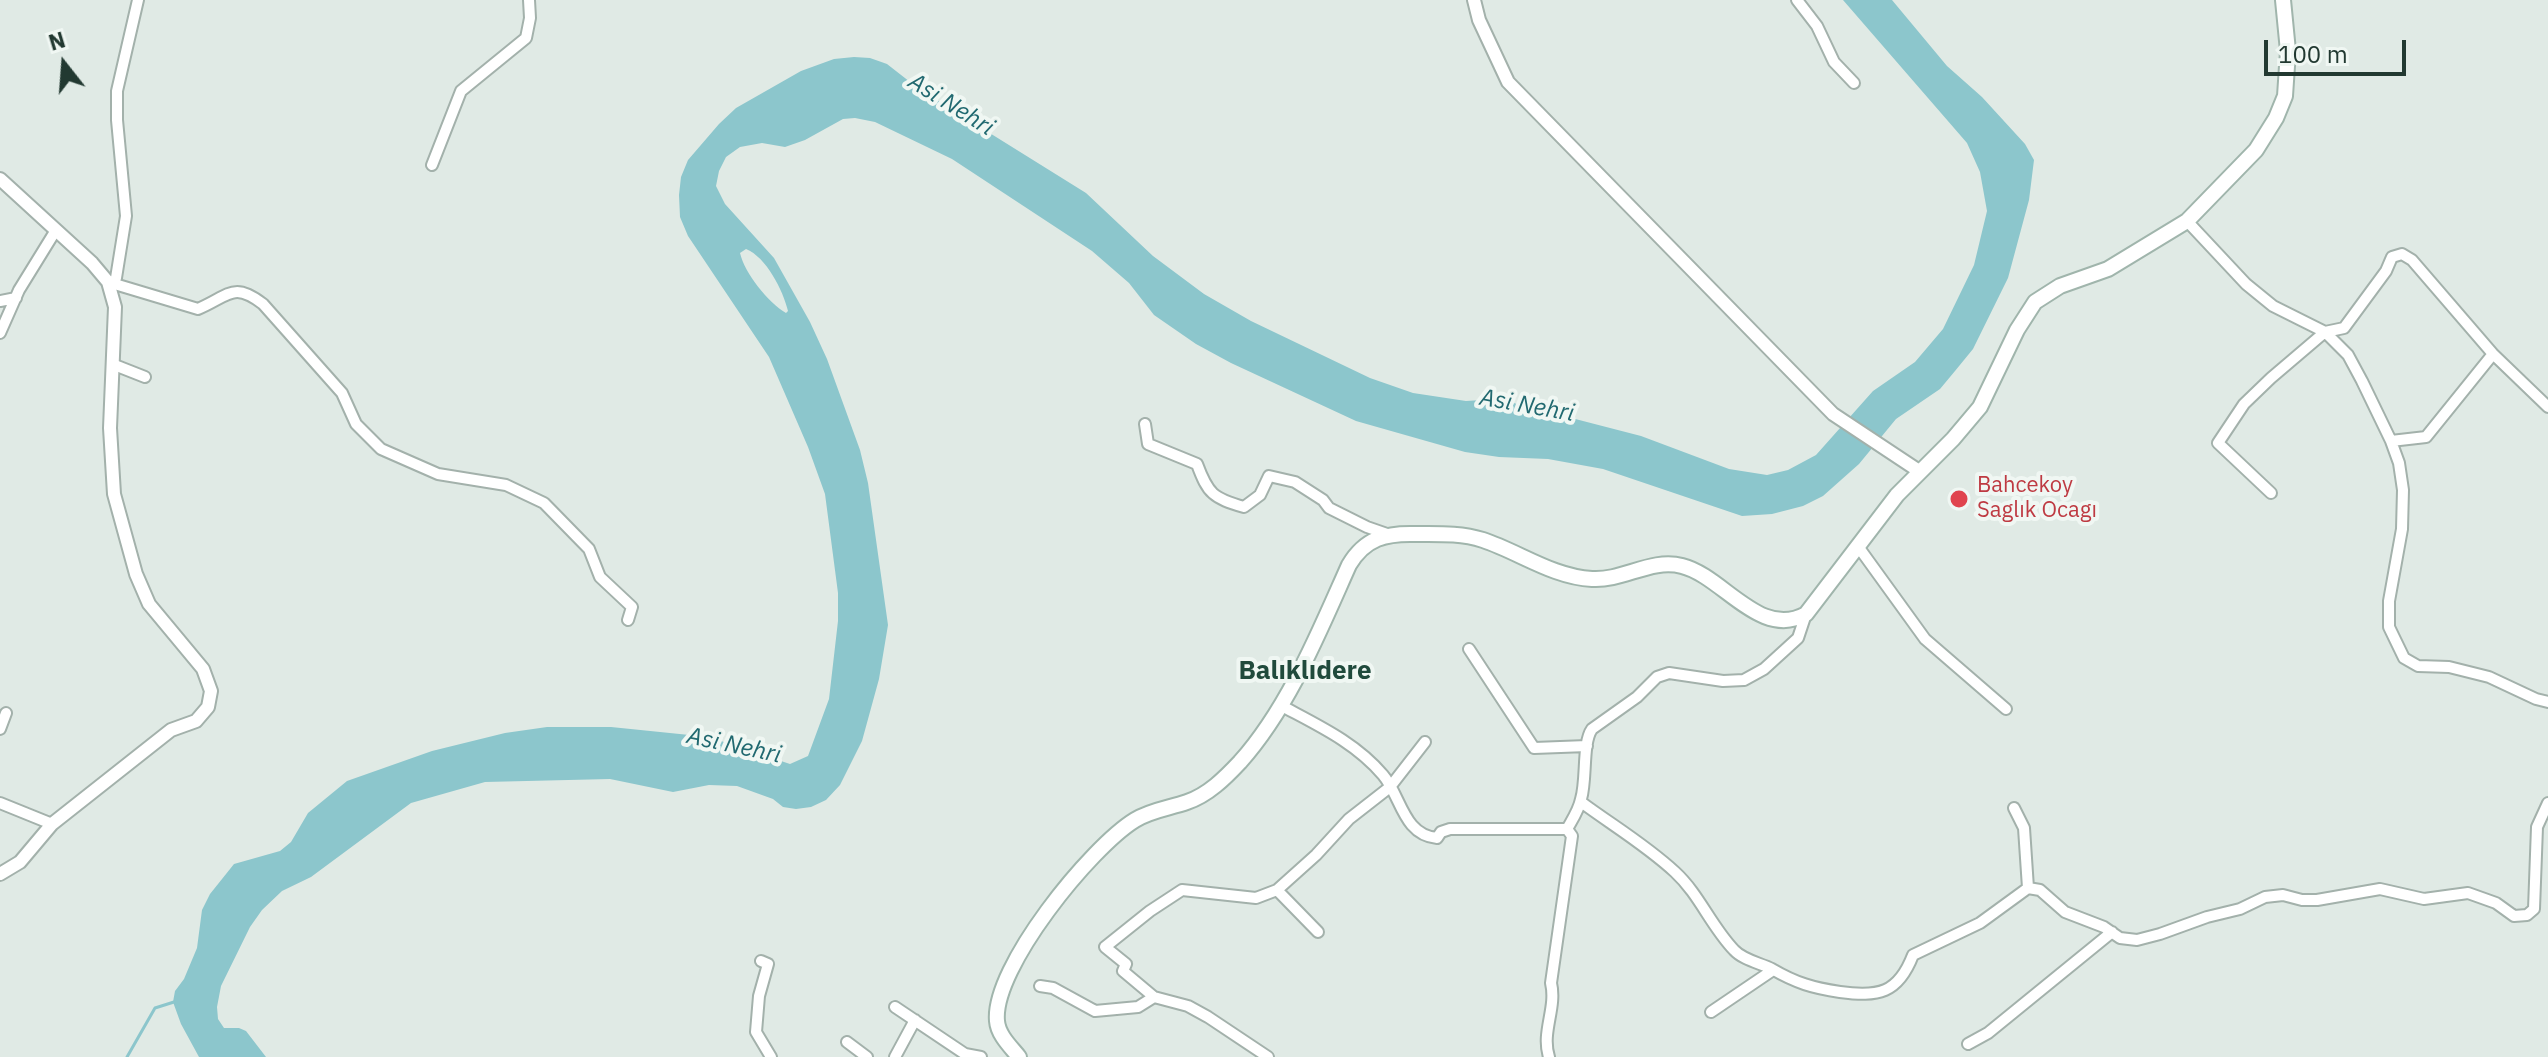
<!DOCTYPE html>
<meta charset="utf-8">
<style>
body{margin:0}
#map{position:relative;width:2548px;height:1057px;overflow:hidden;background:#e0eae5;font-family:"IBM Plex Sans",sans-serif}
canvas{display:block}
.north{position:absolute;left:24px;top:24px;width:80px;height:80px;-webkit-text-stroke:6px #f0f7f3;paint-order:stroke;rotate:343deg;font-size:22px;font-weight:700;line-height:32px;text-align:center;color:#223931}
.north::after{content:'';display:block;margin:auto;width:28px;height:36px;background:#223931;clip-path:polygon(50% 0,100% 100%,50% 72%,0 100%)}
.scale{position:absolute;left:2264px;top:40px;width:142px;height:36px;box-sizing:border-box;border:4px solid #223931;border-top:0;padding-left:10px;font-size:24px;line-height:28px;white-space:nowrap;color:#223931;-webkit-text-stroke:6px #f0f7f3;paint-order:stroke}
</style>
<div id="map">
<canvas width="2548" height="1057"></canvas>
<div class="north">N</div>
<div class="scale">100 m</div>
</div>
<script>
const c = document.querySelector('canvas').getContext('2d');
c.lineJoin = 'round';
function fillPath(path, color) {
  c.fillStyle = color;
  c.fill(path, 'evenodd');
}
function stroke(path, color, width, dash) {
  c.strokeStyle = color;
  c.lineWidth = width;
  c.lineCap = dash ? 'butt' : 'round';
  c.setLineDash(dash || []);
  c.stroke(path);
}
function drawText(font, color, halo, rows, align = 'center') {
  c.font = font + ' "IBM Plex Sans",sans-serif';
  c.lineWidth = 8;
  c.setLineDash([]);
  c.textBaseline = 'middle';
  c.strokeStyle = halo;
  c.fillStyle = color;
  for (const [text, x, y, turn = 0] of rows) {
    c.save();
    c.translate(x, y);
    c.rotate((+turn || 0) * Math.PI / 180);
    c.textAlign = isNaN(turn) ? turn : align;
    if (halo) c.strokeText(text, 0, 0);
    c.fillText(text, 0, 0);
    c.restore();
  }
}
fillPath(new Path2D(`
 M1843,0h49l55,66 35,31 43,47 9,16 -5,40 -21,78 -35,71 -18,22 -15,18 -44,30 -37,45 -36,32 -20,10 -31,8 -30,2 -139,-47 -55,-10 -49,-2 -34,-5 -109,-31 -125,-58 -35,-19 -42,-29 -25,-32 -37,-32 -140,-92 -77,-37 -20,-4 -12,1 -38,21 -20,7 -23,-4 -22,4 -14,10 -7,14 -3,15 9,18 49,54 36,64 17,37 33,91 8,33 20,142 -9,54 -17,62 -22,44 -14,15 -15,7 -15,2 -13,-2 -10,-8 -36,-13 -28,-1 -36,7 -63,-13 -125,3 -74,21 -100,74 -29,14 -20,19 -12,17 -29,59 -4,21 1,12 6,9h15l7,3 20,26h-67l-18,-33 -8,-22 2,-11 9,-12 13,-31 5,-38 8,-16 24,-30 46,-13 11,-9 17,-29 39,-32 85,-30 73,-18 42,-6h64l98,10 81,27 18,-8 21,-57 9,-78v-28l-13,-99 -17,-47 -39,-90 -81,-121 -8,-19 -1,-22 2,-18 7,-17 31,-36 17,-16 65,-37 33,-12 20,-2 16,1 17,6 32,25 167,104 67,63 51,38 47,27 119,57 43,15 53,8 32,-2 143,37 88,33 38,6 21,-5 28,-15 57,-64 42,-29 28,-33 31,-64 13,-54 -7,-39 -13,-29zM746,249c20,8 37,41 42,62l-2,2c-18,-11 -41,-39 -46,-60z`), '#8cc6cc');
stroke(new Path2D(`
 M127,1057l28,-49 19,-6`), '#8cc6cc', 3);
const minor = new Path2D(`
 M1797,0l20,26 17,36 20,21
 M432,165l29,-74 65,-53 4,-20 -1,-18
 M2187,221l59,63 27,22 52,26 23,23 14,26 29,60 8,22 4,27 -1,39 -13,72v26l15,31 14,8 31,1 40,10 47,22 12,3
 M108,282l90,27c31,-13 35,-28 65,-5l79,89 14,31 25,25 57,25 68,11 38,18 45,46 11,28 32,30 -4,13
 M112,283l4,-5 10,-62 -9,-96v-29l21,-91
 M0,301l16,-3
 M0,333l19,-43 37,-60
 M112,364l33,13
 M1145,424l3,20 49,20c11,30 16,34 47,43l16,-12 9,-19 26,6 28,18 6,8 38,19 23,8
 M2391,441l35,-4 67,-83
 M2271,493l-53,-50 26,-39 27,-26 54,-46 19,-4 42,-57 6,-14 10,-3 10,6 81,94 55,53
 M1857,545l68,94 81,70
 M1469,649l65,99 53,-2
 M1280,705c37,20 75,37 103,70 18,21 20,60 54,63l4,-6 9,-3h117
 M0,729l6,-16
 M1581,802c31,23 65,43 94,70 24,22 36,54 59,78 9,10 26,13 38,19 24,14 41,19 68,23 38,5 58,2 73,-37l67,-32 48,-35 12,2 25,22 39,15 16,11 17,2 23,-6 47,-17 33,-8 25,-12 18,-2 19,5h15l63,-11 44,10 44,-6 28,10 18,13 13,-1 7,-6 3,-82 11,-24
 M0,803l52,21
 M2014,808l10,20 4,60
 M1277,890l41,42
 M761,961l7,3 -9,32 -3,36 15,25
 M1040,986l13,2 42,23 43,-4 16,-10 34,9 20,11 60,40
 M1154,997l-31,-26 3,-7 -21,-17 45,-36 32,-21 74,8 21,-8 39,-35 33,-36 41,-32 35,-45
 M895,1007l70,47 16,3
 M1711,1012l62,-42
 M847,1042l20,15
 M1968,1044l20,-11 124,-101
 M895,1057l20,-37
 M1549,1057c-8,-25 8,-49 2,-74l21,-147 -5,-7c5,-9 12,-19 14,-30 6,-19 1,-56 11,-70l45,-32 20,-20 12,-4 54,8 21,-1 20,-11 34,-31 8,-24`);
const tertiary = new Path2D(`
 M1474,0l5,20 29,62 325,332 86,57
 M0,179l92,84 16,19 7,25 -5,121 4,66 22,80 13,30 54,65 8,22 -3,16 -12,14 -25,9 -119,94 -32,38 -20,12`);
const secondary = new Path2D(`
 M1019,1057c-8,-10 -21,-22 -22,-36 -5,-53 94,-174 138,-201 16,-10 35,-12 52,-18 21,-7 38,-24 53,-40 49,-55 79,-130 109,-197 16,-27 37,-32 67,-31 23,0 45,-1 67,6 36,12 70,37 109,39 31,2 59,-21 90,-13 41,10 78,74 124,48l91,-119 56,-56 27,-32 37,-77 18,-28 25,-16 48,-17 79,-48 69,-71 20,-32 9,-22 3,-45 -5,-51`);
stroke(minor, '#a3b1ab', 14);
stroke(tertiary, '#a3b1ab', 16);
stroke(secondary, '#a0b5ac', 18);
stroke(minor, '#fff', 10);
stroke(tertiary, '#fff', 12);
stroke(secondary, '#fff', 14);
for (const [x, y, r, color] of [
 [1959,499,10,"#e0444e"]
]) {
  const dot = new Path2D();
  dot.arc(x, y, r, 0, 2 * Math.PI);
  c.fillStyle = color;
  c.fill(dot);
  stroke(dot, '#f0f7f3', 3);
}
drawText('22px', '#be3a42', '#f0f7f3', [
 ["Bahcekoy",1977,486],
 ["Saglık Ocagı",1977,511]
], 'left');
drawText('italic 24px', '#216970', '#f0f7f3', [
 ["Asi Nehri",951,105,32],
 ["Asi Nehri",1527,406,10],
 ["Asi Nehri",734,746,12]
]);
drawText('bold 26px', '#204a3c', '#f0f7f3', [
 ["Balıklıdere",1305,671]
]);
</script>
